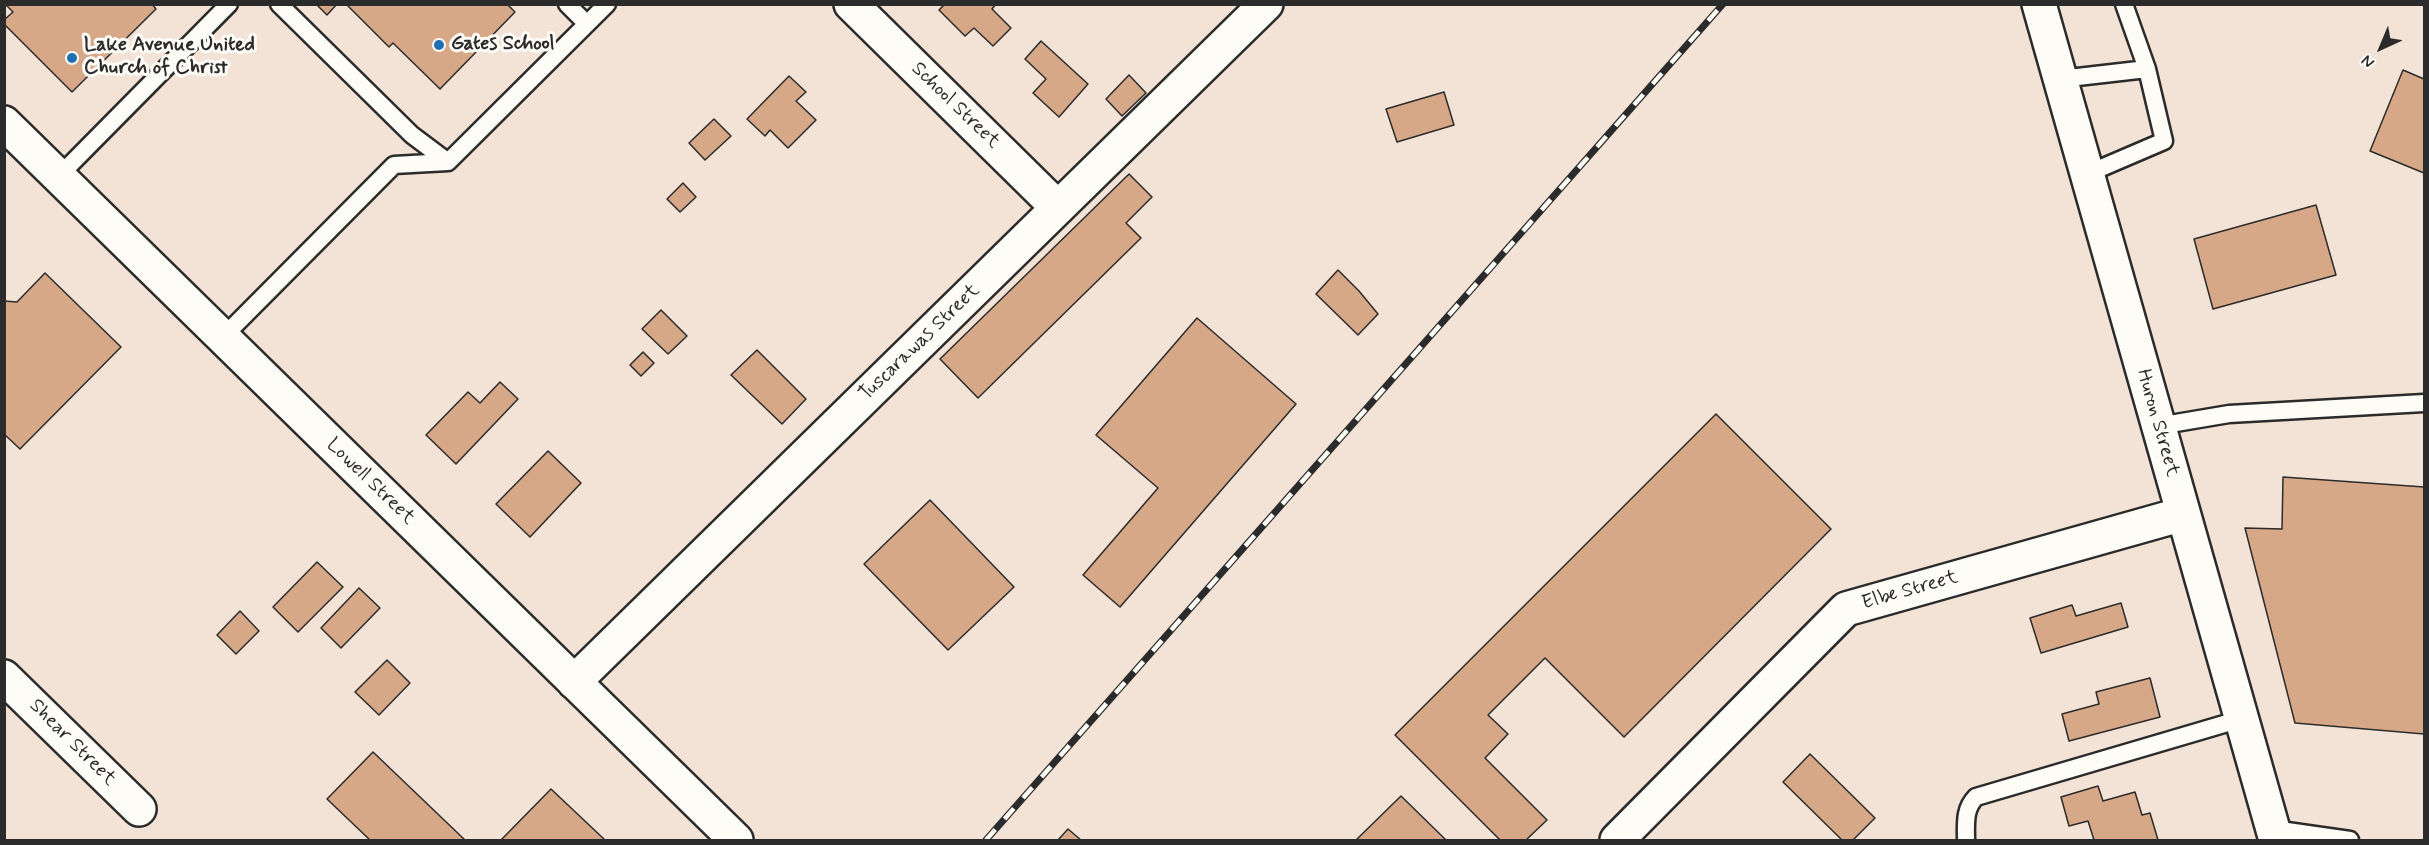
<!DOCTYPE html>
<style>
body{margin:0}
#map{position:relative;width:2429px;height:845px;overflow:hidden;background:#f2e3d6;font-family:Mynerve,sans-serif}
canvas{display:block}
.frame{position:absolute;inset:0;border:6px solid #2b2b2b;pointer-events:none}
.north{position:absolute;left:2351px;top:18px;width:60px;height:60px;-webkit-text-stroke:4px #fdfcf7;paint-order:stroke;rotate:224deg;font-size:16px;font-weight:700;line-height:24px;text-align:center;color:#2b2b2b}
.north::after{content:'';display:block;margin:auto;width:21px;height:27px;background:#2b2b2b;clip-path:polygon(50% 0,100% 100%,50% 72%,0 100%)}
</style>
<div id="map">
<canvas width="2429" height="845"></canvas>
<div class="frame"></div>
<div class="north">N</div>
</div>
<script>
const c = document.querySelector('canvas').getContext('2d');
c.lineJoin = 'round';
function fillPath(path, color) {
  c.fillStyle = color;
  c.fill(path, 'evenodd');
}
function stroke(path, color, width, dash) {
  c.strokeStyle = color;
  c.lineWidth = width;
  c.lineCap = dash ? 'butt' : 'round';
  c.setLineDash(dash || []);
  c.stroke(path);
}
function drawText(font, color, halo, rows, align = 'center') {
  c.font = font + ' Mynerve,sans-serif';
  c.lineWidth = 6;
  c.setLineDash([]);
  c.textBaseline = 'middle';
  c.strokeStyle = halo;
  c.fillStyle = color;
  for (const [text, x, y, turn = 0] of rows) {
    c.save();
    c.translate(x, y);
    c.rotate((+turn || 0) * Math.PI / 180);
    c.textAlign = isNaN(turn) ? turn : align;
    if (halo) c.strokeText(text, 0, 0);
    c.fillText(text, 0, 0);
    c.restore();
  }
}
const building = new Path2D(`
 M5,4h147l4,5 -84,83 -68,-68v-4l9,-8z
 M316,4h21l-10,11z
 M346,4h161l8,8 -75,77 -47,-46 -4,4z
 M945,4h51l-4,5 19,19 -18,18 -19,-18 -9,8 -26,-26z
 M1041,41l47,43 -29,33 -26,-24 13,-14 -21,-20z
 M2403,70l21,9v94l-54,-22z
 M1129,75l17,18 -24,23 -16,-17z
 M789,76l17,16 -10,9 20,19 -28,28 -18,-18 -5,6 -18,-17z
 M1444,92l10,33 -57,17 -11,-33z
 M714,119l17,17 -26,24 -16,-17z
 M1129,174l23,23 -26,26 15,15 -163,160 -38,-39z
 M683,183l13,14 -16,15 -13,-13z
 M2316,205l20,70 -123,34 -19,-70z
 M1338,270l21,21 19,23 -20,21 -42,-41z
 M45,273l76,74 -101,102 -16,-15v-133l13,1z
 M661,310l26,26 -19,18 -26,-25z
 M1197,318l99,86 -176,203 -37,-32 75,-87 -62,-53z
 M757,350l49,49 -24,25 -51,-49z
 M643,352l11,11 -13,13 -11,-11z
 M500,382l18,17 -62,65 -30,-29 42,-43 12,11z
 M1716,414l115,115 -207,208 -79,-79 -57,57 20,19 -23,24 62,62 -21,20h-26l-105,-105z
 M548,451l33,32 -51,54 -34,-33z
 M2283,477l141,10v247l-129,-11 -50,-195 37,1z
 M930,500l84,87 -66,63 -84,-86z
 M317,562l26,25 -45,45 -25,-25z
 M359,588l21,20 -39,40 -20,-20z
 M2121,603l7,24 -87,26 -11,-35 42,-13 4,11z
 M240,611l19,20 -23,23 -19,-19z
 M387,660l23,23 -31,32 -24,-23z
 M2150,678l10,39 -91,24 -7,-27 37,-10 -3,-12z
 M373,752l92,88h-95l-43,-41z
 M1810,754l65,64 -22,22h-11l-59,-58z
 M2098,786l5,15 32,-9 7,23 8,-2 8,27h-64l-6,-19 -19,5 -8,-29z
 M551,789l54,51h-104z
 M1401,796l45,44h-90z
 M1068,829l13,11h-23z`);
fillPath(building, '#d7a888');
stroke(building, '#2b2b2b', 1.5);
const service = new Path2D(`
 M279,4l133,131 36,27 159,-158
 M567,4l20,20
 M2124,4l23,65
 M2060,79l87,-10 17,72 -77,33
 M59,176l170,-172
 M222,338l172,-173 54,-3
 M2158,426l71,-12 195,-11
 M2273,829l77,11
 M1966,840c0,-16 -2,-31 10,-43l265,-78`);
const minor = new Path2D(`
 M851,4l207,204
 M2039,4l237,836
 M4,123l732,717
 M4,677l135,132
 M574,682l692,-678
 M1617,840l229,-231 337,-95`);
stroke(service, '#2b2b2b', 21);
stroke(minor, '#2b2b2b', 38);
stroke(service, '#fdfcf7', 16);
stroke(minor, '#fdfcf7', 33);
const rail = new Path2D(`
 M986,840l737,-836`);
stroke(rail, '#2b2b2b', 7);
stroke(rail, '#fdfcf7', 4.5, [14]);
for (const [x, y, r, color] of [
 [439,45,6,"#1f6fb2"],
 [72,58,6,"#1f6fb2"]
]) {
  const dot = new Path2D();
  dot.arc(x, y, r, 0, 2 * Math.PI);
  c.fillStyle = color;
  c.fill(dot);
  stroke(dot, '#fdfcf7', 2);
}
drawText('bold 20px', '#2b2b2b', '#fdfcf7', [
 ["Gates School",451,45],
 ["Lake Avenue United",84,46],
 ["Church of Christ",84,69]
], 'left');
drawText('20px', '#2b2b2b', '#fdfcf7', [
 ["School Street",955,106,44],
 ["Tuscarawas Street",920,343,-44],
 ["Huron Street",2157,423,74],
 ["Lowell Street",370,482,44],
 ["Elbe Street",1910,591,-16],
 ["Shear Street",72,743,45]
]);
</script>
